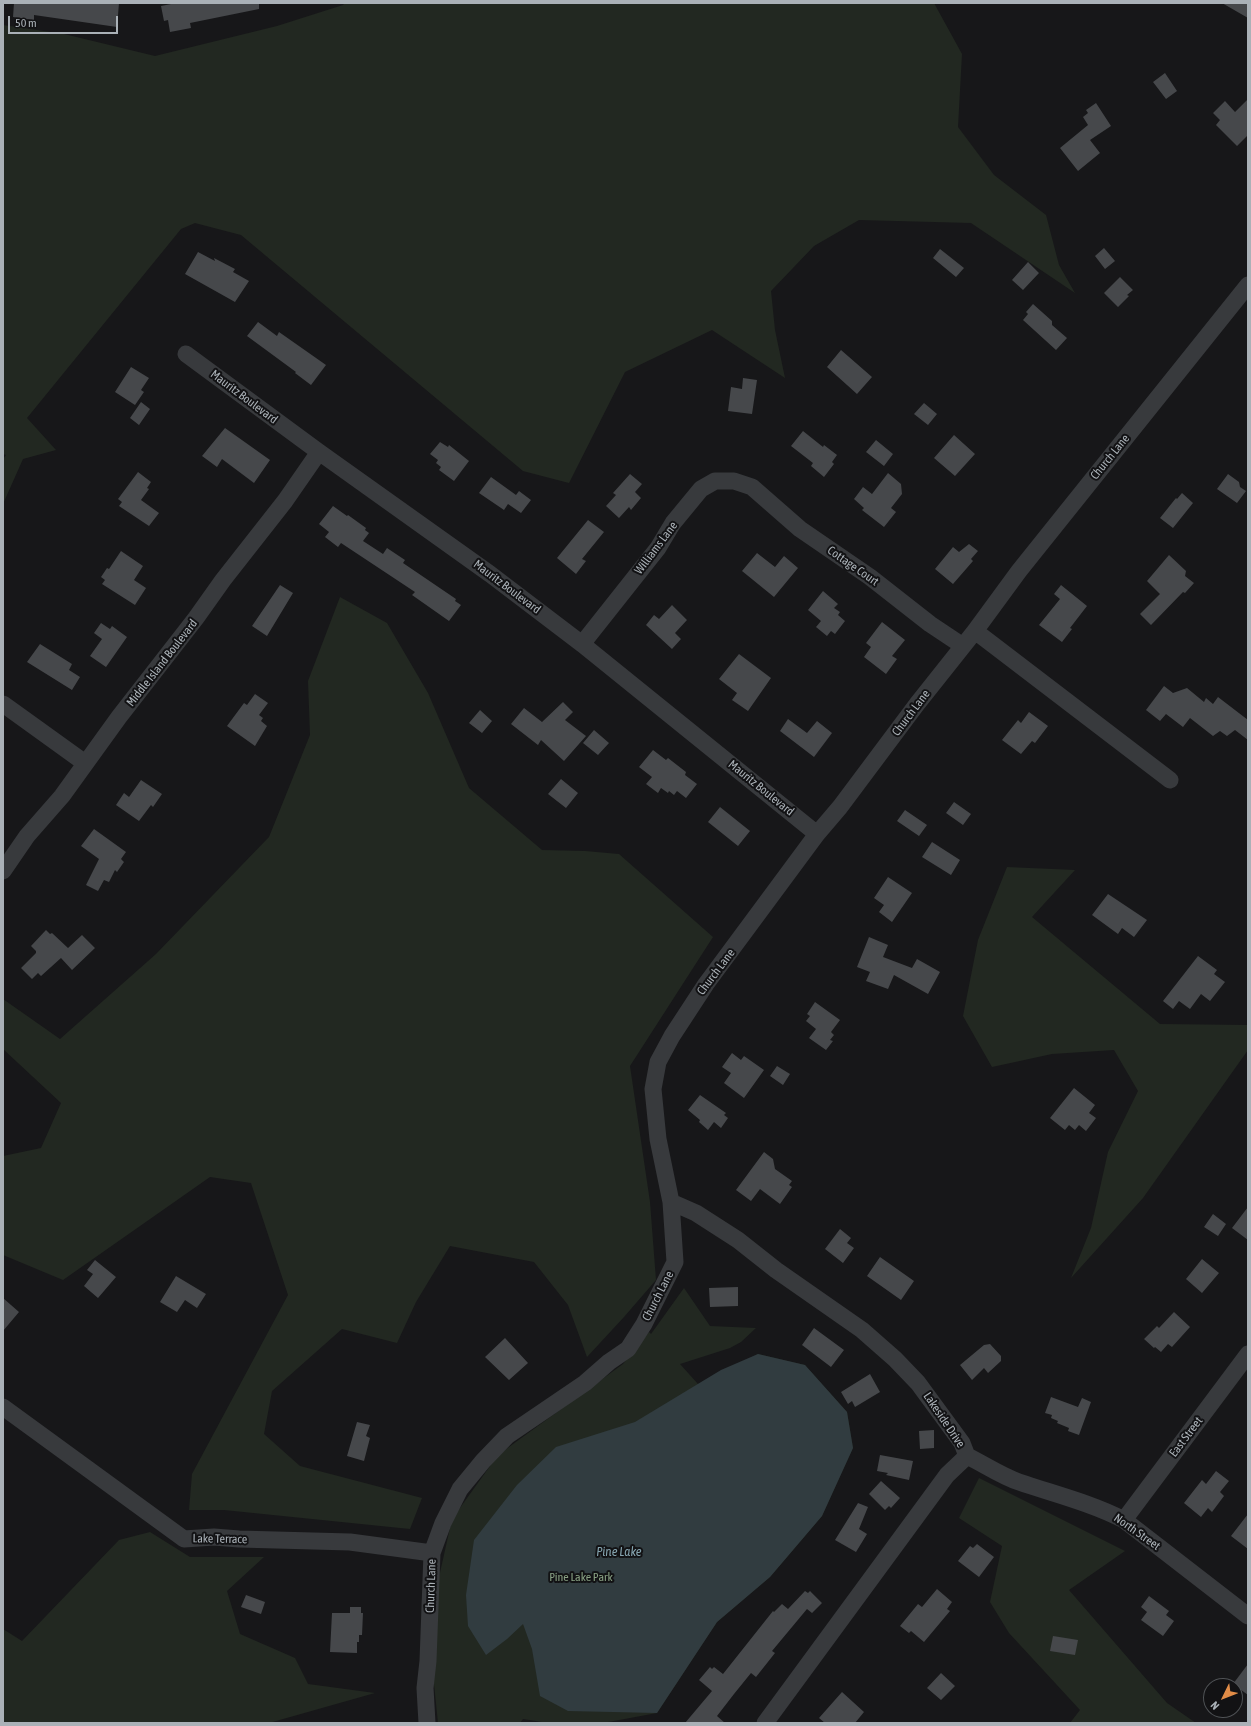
<!DOCTYPE html>
<style>
body{margin:0}
#map{position:relative;width:1251px;height:1726px;overflow:hidden;background:#171719;font-family:"Asap Condensed",sans-serif}
canvas{display:block}
.frame{position:absolute;inset:0;border:4px solid #aab1b7;pointer-events:none}
.north{position:absolute;left:1203px;top:1678px;width:40px;height:40px;box-sizing:border-box;background:#121214;border:1px solid #4f5255;border-radius:50%;rotate:227deg;font-size:11px;font-weight:700;line-height:16px;text-align:center;color:#aab1b7}
.north::after{content:'';display:block;margin:auto;width:14px;height:18px;background:#e18c47;clip-path:polygon(50% 0,100% 100%,50% 72%,0 100%)}
.scale{position:absolute;left:8px;top:16px;width:110px;height:18px;box-sizing:border-box;border:2px solid #aab1b7;border-top:0;padding-left:5px;font-size:12px;line-height:14px;white-space:nowrap;color:#aab1b7;-webkit-text-stroke:3px #121214;paint-order:stroke}
</style>
<div id="map">
<canvas width="1251" height="1726"></canvas>
<div class="frame"></div>
<div class="north">N</div>
<div class="scale">50 m</div>
</div>
<script>
const c = document.querySelector('canvas').getContext('2d');
c.lineJoin = 'round';
function fillPath(path, color) {
  c.fillStyle = color;
  c.fill(path, 'evenodd');
}
function stroke(path, color, width, dash) {
  c.strokeStyle = color;
  c.lineWidth = width;
  c.lineCap = dash ? 'butt' : 'round';
  c.setLineDash(dash || []);
  c.stroke(path);
}
function drawText(font, color, halo, rows, align = 'center') {
  c.font = font + ' "Asap Condensed",sans-serif';
  c.lineWidth = 4;
  c.setLineDash([]);
  c.textBaseline = 'middle';
  c.strokeStyle = halo;
  c.fillStyle = color;
  for (const [text, x, y, turn = 0] of rows) {
    c.save();
    c.translate(x, y);
    c.rotate((+turn || 0) * Math.PI / 180);
    c.textAlign = isNaN(turn) ? turn : align;
    if (halo) c.strokeText(text, 0, 0);
    c.fillText(text, 0, 0);
    c.restore();
  }
}
fillPath(new Path2D(`
 M345,3h589l28,51 -4,73 36,48 52,40 13,50 16,28 -104,-70 -112,-3 -45,26 -43,45 4,39 10,48 -73,-48 -87,42 -56,111 -46,-12 -282,-236 -46,-12 -14,6 -154,189 29,32 -33,9 -20,45v-45l3,-4 -3,-1v-429l61,9 91,22 122,-30 66,-21z
 M340,597l47,26 41,70 41,95 73,62 43,1 34,3 94,83 -83,129 20,136 6,78 -32,37 -37,40 -19,-52 -34,-43 -84,-16 -34,56 -19,41 -55,-14 -70,62 -8,43 36,32 122,32 -12,31 -186,-19h-35l3,-36 96,-179 -37,-112 -41,-6 -147,103 -60,-25v-99l38,-8 20,-45 -58,-54v-50l57,40 96,-85 113,-117 41,-102 -2,-54z
 M1007,867l68,3 -43,47 128,107 88,1v25l-105,148 -72,80 20,-50 17,-76 30,-61 -24,-41 -62,4 -60,13 -29,-51 15,-76z
 M684,1288l26,38 46,2 -15,14 -11,6 -50,16 18,20 60,-30 47,11 42,47 6,36 -31,68 -52,61 -53,45 -60,91 -54,10h-55l-25,-4 -3,4h-82l-5,-49 4,-88 15,-67 46,-64 125,-91 26,-32 2,2z
 M979,1478l146,73 -56,39 98,113 29,20h-126l10,-13 -71,-77 -19,-31 12,-56 -43,-28z
 M150,1532l40,25h74l-37,34 13,43 55,24 13,26 67,9 -106,30h-266v-94l19,12 97,-101z`), '#222821');
fillPath(new Path2D(`
 M758,1354l47,11 42,47 6,36 -31,68 -52,61 -53,45 -60,91 -89,-2 -28,-15 -8,-47 -9,-25 -16,15 -21,16 -18,-29 -2,-31 8,-55 43,-55 39,-38 79,-25 86,-52z`), '#313c40');
fillPath(new Path2D(`
 M14,3h105l-2,24 -83,-12v5l-21,-3z
 M176,3h83v6l-69,14 1,5 -21,4 -2,-12 -4,1 -3,-15z
 M1222,3h26v15z
 M1165,73l12,18 -11,8 -13,-17z
 M1248,99v36l-11,11 -21,-21 4,-5 -7,-7 12,-12 10,11z
 M1096,103l15,23 -21,14 10,13 -22,18 -18,-23 28,-23 -5,-8 5,-4 -2,-3z
 M1104,248l11,13 -10,8 -10,-13z
 M940,249l24,19 -8,9 -23,-19z
 M198,252l17,9 -1,-3 21,11 -2,3 16,9 -14,21 -50,-28z
 M1028,262l11,11 -16,17 -11,-10z
 M1120,277l13,13 -6,5 2,1 -11,11 -14,-14z
 M1033,304l19,17v4l15,13 -11,12 -33,-30 5,-6 -2,-2z
 M258,322l19,14 2,-4 47,33 -15,20 -16,-12 1,-1 -49,-36z
 M841,350l31,27 -15,17 -30,-27z
 M131,367l18,11 -8,12 3,2 -9,13 -20,-13z
 M743,378l14,2 -5,34 -24,-3 3,-24 11,2z
 M141,402l9,7 -11,16 -9,-7z
 M924,403l13,11 -9,11 -14,-11z
 M225,428l45,32 -16,23 -32,-24 -5,8 -15,-11z
 M803,431l20,16 1,-2 13,10 -5,7 2,2 -10,13 -13,-11 2,-3 -22,-17z
 M954,435l21,19 -20,22 -21,-18z
 M876,440l17,14 -9,12 -18,-14z
 M440,442l8,5 1,-2 20,16 -15,20 -15,-11 2,-3 -5,-4 2,-3 -8,-6z
 M138,472l13,10 -4,6 2,1 -8,11 18,13 -10,13 -30,-20 3,-4 -4,-3z
 M888,473l13,11 1,10 -11,14 5,4 -12,15 -22,-17 2,-2 -10,-9 9,-12 9,7z
 M630,474l12,10 -7,8 6,6 -10,12 -2,-3 -10,11 -13,-12 10,-11 -3,-2z
 M1228,474l11,8 1,5 6,4 -9,12 -20,-14z
 M491,477l25,18 3,-4 12,9 -10,13 -13,-9 -4,6 -25,-17z
 M1182,493l11,10 -20,25 -13,-10 16,-20 1,1z
 M333,506l14,10 1,-1 18,13 -1,2 4,3 -6,8 20,13 4,-6 18,12 -2,3 53,36 -1,2 6,4 -12,16 -37,-26 3,-3 -74,-49 -3,4 -13,-10 4,-5 -10,-8z
 M588,520l16,12 -22,27 4,2 -10,13 -19,-16z
 M969,544l9,7 -7,8 2,2 -20,23 -18,-15 18,-22 6,5z
 M121,551l22,15 -9,14 12,8 -11,17 -33,-21 3,-4 -4,-3 6,-9 2,1z
 M757,553l18,14 9,-11 14,12 -24,29 -32,-26z
 M1169,555l17,16 -1,5 9,7 -9,10 -2,-1 -32,33 -11,-11 20,-20 -13,-13z
 M280,585l13,8 -26,43 -15,-10z
 M1061,585l26,21 -17,22 2,1 -10,13 -23,-17 21,-26 -6,-5z
 M823,591l15,13 -4,4 6,4 -2,3 7,6 -10,13 -4,-3 -4,5 -11,-9 5,-6 -13,-11z
 M672,605l15,15 -12,13 6,6 -9,10 -26,-24 8,-10 5,4z
 M882,622l23,18 -13,16 5,3 -11,15 -22,-17 7,-10 -5,-4z
 M101,623l9,6 2,-3 15,11 -21,30 -16,-11 12,-17 -8,-6z
 M40,644l32,20 -3,6 11,7 -8,13 -45,-28z
 M739,654l32,24 -23,33 -16,-11 5,-7 -18,-14z
 M1164,686l9,7 14,-5 17,14 2,-4 7,6 5,-7 30,23v20l-13,-10 -8,6 -7,-5 -7,5 -23,-18 -7,9 -17,-13 -6,7 -14,-11z
 M255,694l13,9 -9,12 4,3 -2,3 6,5 -12,20 -28,-20 17,-23 3,2z
 M563,702l10,10 -8,8 21,16 -22,25 -23,-21 -3,5 -27,-21 13,-16 18,14z
 M480,710l12,11 -10,12 -13,-10z
 M1029,712l19,14 -13,17 -3,-2 -11,13 -19,-14 16,-20 3,3z
 M788,719l19,14 10,-12 15,12 -18,24 -34,-26z
 M594,730l15,13 -11,12 -15,-12z
 M653,750l13,10 2,-2 18,14 -1,3 12,9 -11,14 -9,-7 -3,4 -5,-4 -1,2 -7,-5 -3,5 -12,-9 6,-7 -13,-10z
 M561,779l17,14 -12,15 -18,-14z
 M141,780l21,14 -9,13 -2,-2 -12,16 -23,-16 8,-12 5,4z
 M954,802l17,12 -8,11 -17,-12z
 M720,807l30,24 -12,15 -30,-24z
 M905,810l22,15 -8,11 -22,-15z
 M94,829l32,23 -5,7 3,3 -7,10 -2,-2 -6,12 -5,-2 -6,11 -12,-6 13,-26 -18,-13z
 M932,842l28,18 -9,15 -29,-18z
 M888,877l24,16 -20,29 -13,-10 5,-7 -10,-7z
 M1108,894l39,26 -13,17 -12,-9 -4,6 -26,-19z
 M46,930l4,4 2,-1 16,15 14,-13 13,13 -23,22 -11,-12 -20,18 -3,-3 -6,6 -11,-11 15,-15v-2l-5,-5z
 M869,937l19,8 -5,12 29,11 5,-9 23,13 -12,22 -34,-19 -6,14 -22,-8 4,-9 -13,-5z
 M1198,956l19,14 -3,4 11,8 -15,19 -9,-7 -11,15 -11,-8 -6,8 -10,-8z
 M815,1002l25,18 -9,12 3,3 -4,5 3,1 -7,9 -17,-12 7,-9 -10,-8 4,-5 -3,-2z
 M732,1053l9,7 3,-4 20,14 -20,28 -20,-15 7,-10 -9,-6z
 M777,1066l13,8 -7,11 -13,-9z
 M1074,1088l21,17 -6,8 7,5 -10,13 -7,-6 -4,5 -6,-5 -4,5 -15,-12z
 M700,1095l26,18 -2,2 4,3 -7,10 -7,-6 -6,8 -9,-8 1,-2 -12,-10z
 M764,1152l9,7 2,10 17,12 -3,4 3,2 -12,17 -20,-15 -9,12 -15,-11z
 M1248,1207v33l-16,-12z
 M1213,1214l13,10 -8,12 -14,-9z
 M840,1229l11,9 -4,5 7,5 -11,15 -18,-14z
 M880,1257l34,24 -13,19 -34,-24z
 M1202,1259l17,14 -17,20 -16,-14z
 M95,1260l21,17 -18,21 -14,-12 9,-12 -6,-4z
 M176,1276l30,18 -9,14 -12,-8 -8,12 -17,-10z
 M738,1287v19l-28,1 -1,-19z
 M3,1298l16,14 -16,19z
 M1174,1312l16,15 -18,20 -4,-3 -7,8 -6,-5 -1,1 -10,-9 13,-13 2,2z
 M814,1328l30,22 -13,17 -29,-22z
 M505,1338l23,25 -19,17 -24,-23z
 M990,1344l11,12v5l-13,12 -4,-5 -12,12 -12,-15 24,-20z
 M870,1374l10,18 -25,15 -3,-6 -4,3 -7,-12z
 M1051,1397l27,10 4,-9 9,4 -12,33 -11,-4 1,-3 -12,-5 1,-2 -7,-3 1,-3 -7,-2z
 M357,1422l13,3 -4,11 4,2 -6,23 -17,-5z
 M934,1430v18l-14,1 -1,-18z
 M880,1455l33,6 -4,19 -23,-5 2,-2 -11,-2z
 M1216,1471l13,10 -9,11 4,4 -12,16 -4,-4 -7,9 -17,-14 18,-23 4,4z
 M881,1481l19,17 -9,10 -2,-2 -4,4 -16,-16z
 M858,1503l10,4 -9,22 8,5 -11,18 -21,-12z
 M1248,1514v35l-17,-13z
 M977,1544l17,13 -15,20 -21,-16 12,-15 3,2z
 M937,1589l15,13 -5,7 3,2 -26,31 -13,-11 -2,2 -9,-7 18,-22 4,3z
 M805,1591l3,2 2,-2 12,12 -10,10 -5,-4 -35,42 3,2 -19,24 -5,-4 -17,21 -17,22 8,7h-40l27,-32 -13,-11 11,-13 2,2 2,-2 9,7 50,-63 1,1 8,-8 6,5z
 M246,1595l19,7 -4,12 -20,-7z
 M1149,1596l20,15 -3,4 8,6 -11,15 -22,-16 6,-8 -6,-5z
 M350,1607h11v6h2l-1,22h-3v7h-2v11l-27,-1 2,-39h18z
 M1053,1636l25,4 -3,15 -25,-4z
 M1248,1664v31l-15,-11z
 M941,1673l14,13 -14,14 -14,-12z
 M842,1692l22,20 -9,11h-30l-6,-5z`), '#46484b');
stroke(new Path2D(`
 M186,354l133,98 171,122 92,70 235,190
 M975,631l195,149
 M582,644l76,-96 15,-25 28,-34 14,-8h19l18,6 48,42 70,48 60,47 33,22
 M3,704l82,59
 M3,871l24,-35 35,-40 57,-79 77,-99 27,-38 62,-79 34,-49
 M671,1202l25,11 42,27 38,30 86,60 33,29 23,24 44,60 5,13
 M3,1407l181,132 30,-2 25,2 111,3 82,11
 M967,1456c17,8 34,20 52,26 35,12 72,21 105,38l124,96
 M1124,1520l124,-166
 M427,1723l-2,-35 3,-27 4,-108 11,-30 17,-34 23,-28 24,-25 78,-53 24,-21 19,-13 16,-25 31,-62 -4,-60 -13,-63 -5,-50 5,-27 14,-26 34,-52 111,-150 23,-27 77,-103 58,-73 44,-60 229,-286
 M765,1723l182,-248 20,-19`), '#383a3d', 17);
drawText('12px', '#aab1b7', '#121214', [
 ["Mauritz Boulevard",244,397,37],
 ["Church Lane",1110,457,-51],
 ["Williams Lane",656,548,-53],
 ["Cottage Court",853,566,35],
 ["Mauritz Boulevard",507,587,37],
 ["Middle Island Boulevard",162,663,-52],
 ["Church Lane",911,713,-53],
 ["Mauritz Boulevard",761,788,39],
 ["Church Lane",716,972,-53],
 ["Church Lane",658,1296,-63],
 ["Lakeside Drive",944,1420,56],
 ["East Street",1186,1437,-53],
 ["North Street",1137,1532,35],
 ["Lake Terrace",220,1539,1],
 ["Church Lane",431,1586,-88]
]);
drawText('12px', '#88a083', '#121214', [
 ["Pine Lake Park",581,1577]
]);
drawText('italic 13px', '#85a4af', '#121214', [
 ["Pine Lake",619,1552]
]);
</script>
